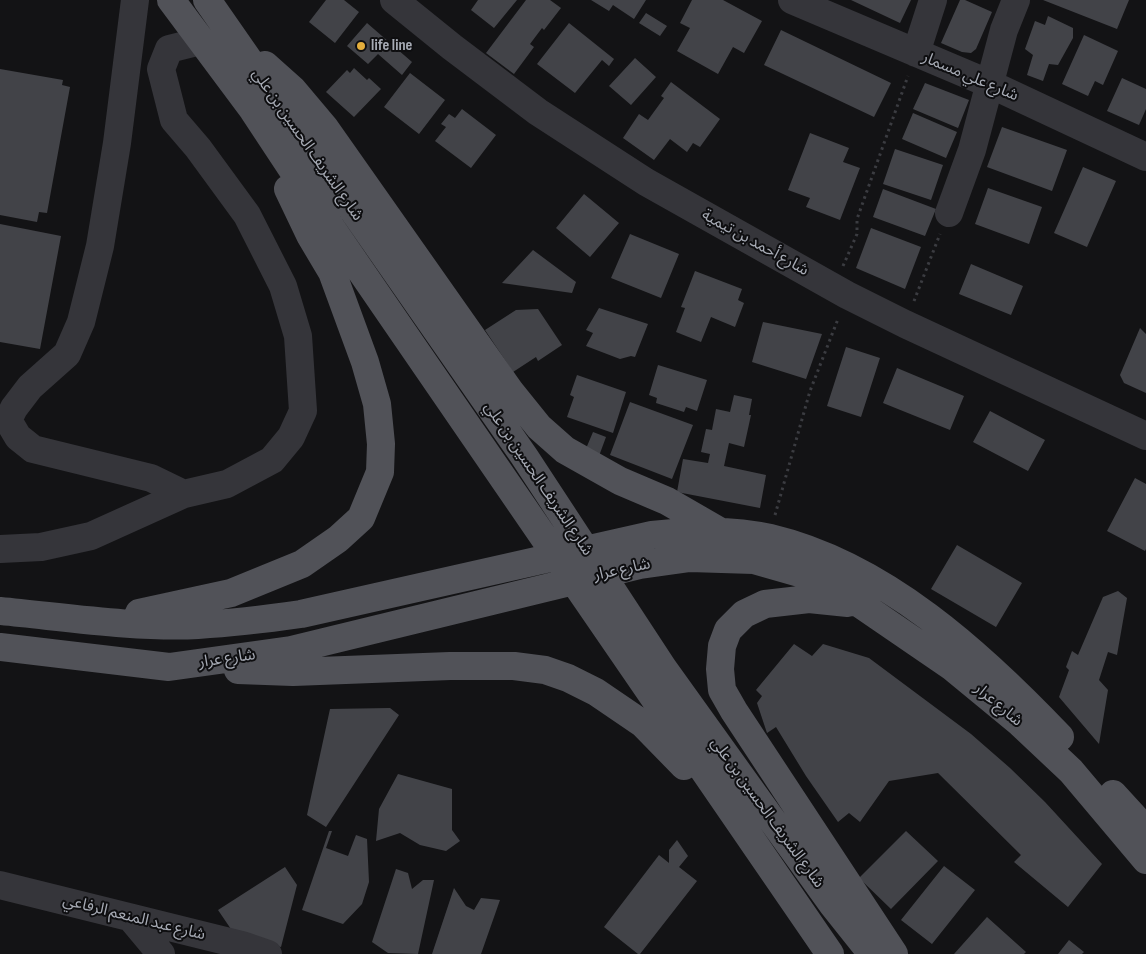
<!DOCTYPE html>
<meta charset="utf-8">
<style>
body{margin:0}
canvas{display:block;background:#131315}
</style>
<canvas width="1146" height="954"></canvas>
<script>
const c = document.querySelector('canvas').getContext('2d');
c.lineJoin = 'round';
function fillPath(path, color) {
  c.fillStyle = color;
  c.fill(path, 'evenodd');
}
function stroke(path, color, width, dash) {
  c.strokeStyle = color;
  c.lineWidth = width;
  c.lineCap = dash ? 'butt' : 'round';
  c.setLineDash(dash || []);
  c.stroke(path);
}
function drawText(font, color, halo, rows, align = 'center') {
  c.font = font + ' "Sofia Sans Condensed","Noto Sans Arabic",sans-serif';
  c.lineWidth = 4;
  c.setLineDash([]);
  c.textBaseline = 'middle';
  c.strokeStyle = halo;
  c.fillStyle = color;
  for (const [text, x, y, turn = 0] of rows) {
    c.save();
    c.translate(x, y);
    c.rotate((+turn || 0) * Math.PI / 180);
    c.textAlign = isNaN(turn) ? turn : align;
    if (halo) c.strokeText(text, 0, 0);
    c.fillText(text, 0, 0);
    c.restore();
  }
}
fillPath(new Path2D(`
 M326,0h18l15,12 -24,31 -26,-21z
 M478,0h39l-23,28 -23,-18z
 M526,0h24l11,8 -17,22 -2,-2 -12,16 4,3 -20,27 -28,-21z
 M591,0h55l-12,19 -21,-14 -4,6z
 M692,0h31l39,21 -18,32 -11,-6 -15,27 -41,-23 13,-23 -10,-5z
 M851,0h60l-11,23z
 M960,0h5l27,12 -16,37 -5,4 -9,-1 -21,-9z
 M1043,0h86l-12,29z
 M646,13l21,13 -7,10 -21,-13z
 M1048,16l25,12v10l-15,27 -9,-1 -6,17 -16,-6 6,-20 -8,-6 10,-28 10,4z
 M367,23l45,39 -10,13 -24,-21 -10,10 -21,-18z
 M569,23l45,36 -5,7 -7,-6 -27,33 -38,-29z
 M781,30l110,53 -17,34 -110,-52z
 M1084,35l34,16 -15,34 -8,-4 -7,15 -26,-12z
 M635,58l21,19 -25,28 -22,-19z
 M354,68l13,12 2,-2 12,11 -27,28 -28,-25 21,-22 3,3z
 M0,69l63,11 -1,5 8,2 -23,126 -8,-1 -2,10 -37,-7z
 M410,73l35,27 -26,34 -35,-27z
 M1122,78l24,11v20l-7,16 -32,-14z
 M671,82l49,37 -20,28 -7,-4 -6,9 -17,-13 -16,21 -31,-22 16,-24 9,6 16,-22 -3,-2z
 M925,83l44,17 -11,28 -45,-19z
 M462,109l34,26 -25,33 -36,-27 11,-14 -5,-3 8,-10 6,4z
 M913,113l44,19 -11,26 -44,-19z
 M1002,127l65,23 -15,41 -65,-24z
 M810,133l39,15 -6,14 17,6 -20,52 -34,-13 4,-9 -22,-8z
 M895,149l48,16 -12,35 -48,-16z
 M1083,167l33,14 -29,66 -33,-14z
 M988,188l54,19 -13,37 -54,-20z
 M883,189l53,20 -11,27 -52,-19z
 M584,194l35,29 -29,34 -34,-29z
 M0,224l61,12 -21,113 -40,-7z
 M871,228l50,19 -16,42 -49,-21z
 M630,234l49,20 -18,44 -50,-20z
 M533,250l43,32 -4,11 -70,-10z
 M971,264l52,22 -12,29 -52,-21z
 M695,271l47,18 -4,11 6,3 -9,24 -24,-10 -10,25 -25,-10 9,-24 -4,-1z
 M599,308l49,16 -13,33 -4,-1 -11,3 -34,-13 7,-13 -7,-3z
 M538,309l24,36 -24,16 -2,-4 -23,15 -28,-42 31,-20z
 M763,322l59,12 -16,45 -54,-17z
 M1140,328l6,6v59l-22,-10 -4,-8z
 M846,347l34,11 -19,59 -34,-11z
 M658,365l49,15 -10,31 -11,-4 -2,5 -28,-9 1,-5 -8,-3z
 M897,368l67,28 -14,34 -67,-27z
 M577,375l49,17 -13,41 -46,-16 7,-20 -4,-2z
 M734,395l18,4 -3,16h2l-7,32 -15,-4 -5,23 42,9 -6,33 -83,-16 6,-33 25,4 2,-9 -9,-2 5,-23 6,1 4,-21 14,3z
 M630,402l63,23 -21,54 -62,-24z
 M990,411l55,29 -17,31 -55,-29z
 M593,432l13,5 -7,19 -14,-5z
 M1135,478l11,6v65l-1,2 -38,-20z
 M957,545l65,38 -26,44 -65,-38z
 M1118,591l9,7 -10,57 -9,-3 -9,28 9,10 -9,54 -40,-47 10,-27 -3,-3 6,-16 6,4 25,-58z
 M794,644l18,12 11,-12 46,14 102,76 39,34 35,34 57,62 -34,43 -54,-45 7,-7 -83,-82 -49,8 -29,41 -11,-9 -11,9 -32,-46 -30,-49 -9,6 -10,-30 5,-7 -6,-6z
 M390,708l9,7 -73,112 -19,-12 23,-106z
 M398,774l54,15v41l8,11 -14,10 -26,-6 -20,-12 -24,8 3,-32z
 M329,831h3l-6,17 22,8 8,-21 11,4 2,43 -7,22 -19,20 -41,-14z
 M906,831l32,30 -47,48 -32,-31z
 M677,840l11,16 -9,11 18,14 -57,73h-2l-34,-27 55,-72 10,8v-13z
 M944,866l31,24 -43,54 -31,-24z
 M285,867l12,18 -16,62 -46,-12 -17,-25z
 M396,869l12,4 4,16 11,-9h11l-16,74 -30,-1 -16,-11z
 M454,888l12,18 8,4 7,-12 19,2 -19,54h-49z
 M987,917l39,35 -2,2h-70z
 M1069,940l15,12 -2,2h-24z`), '#424348');
stroke(new Path2D(`
 M843,266l14,-32v-15l51,-143
 M914,301l26,-67
 M775,515l35,-124 28,-72`), '#3b3c41', 3, [2.5, 4]);
stroke(new Path2D(`
 M135,0l-18,143 -17,103 -19,76 -14,32 -37,33 -16,21 -6,12 10,17 15,12 118,29 33,16
 M394,0l58,47 86,65 108,70 201,113 58,29 241,112
 M792,0l198,84 156,73
 M916,53l17,-53
 M949,213l23,-63 32,-120 12,-30
 M0,549l41,-2 50,-11 93,-42 43,-10 45,-24 19,-23 12,-26 -5,-75 -15,-50 -36,-71 -49,-67 -24,-28 -13,-51 8,-20 32,-8
 M0,885l242,60 26,9
 M131,918l30,36`), '#35353a', 28);
stroke(new Path2D(`
 M171,0l82,110 68,103 509,741
 M207,0l317,456 139,212 170,237 39,49
 M265,65l28,25 32,38 185,263 29,36 26,23 55,31 47,20 52,30
 M848,603l-39,-4 -44,5 -21,10 -16,16 -6,16 -2,23 2,21 12,21 160,243
 M0,611c64,6 135,17 198,14 34,-2 68,-6 103,-11l351,-79c39,-4 79,-6 118,3 114,27 211,116 290,199
 M139,613l92,-20 71,-29 36,-25 23,-21 19,-46 1,-28 -4,-40 -12,-42 -33,-90 -22,-37 -22,-46
 M0,647l169,20 122,-17 349,-85 50,-7 64,2 49,14 57,30 92,63 68,56 51,48 75,89
 M238,670l55,2 157,-6h64l31,4 23,8 28,14 47,32 41,42
 M1113,794l33,36`), '#515258', 28);
for (const [x, y, r, color] of [
 [361,46,5,"#e4ae3c"]
]) {
  const dot = new Path2D();
  dot.arc(x, y, r, 0, 2 * Math.PI);
  c.fillStyle = color;
  c.fill(dot);
  stroke(dot, '#0e0e10', 2);
}
drawText('bold 16px', '#a6aab4', '#0e0e10', [
 ["life line",371,46]
], 'left');
drawText('16px', '#a6aab4', '#0e0e10', [
 ["شارع علي مسمار",970,77,23],
 ["شارع الشريف الحسين بن علي",307,145,55],
 ["شارع أحمد بن تيمية",755,243,29],
 ["شارع الشريف الحسين بن علي",538,479,56],
 ["شارع عرار",622,570,-12],
 ["شارع عرار",227,659,-8],
 ["شارع عرار",998,705,40],
 ["شارع الشريف الحسين بن علي",767,813,54],
 ["شارع عبد المنعم الرفاعي",134,918,14]
]);
</script>
